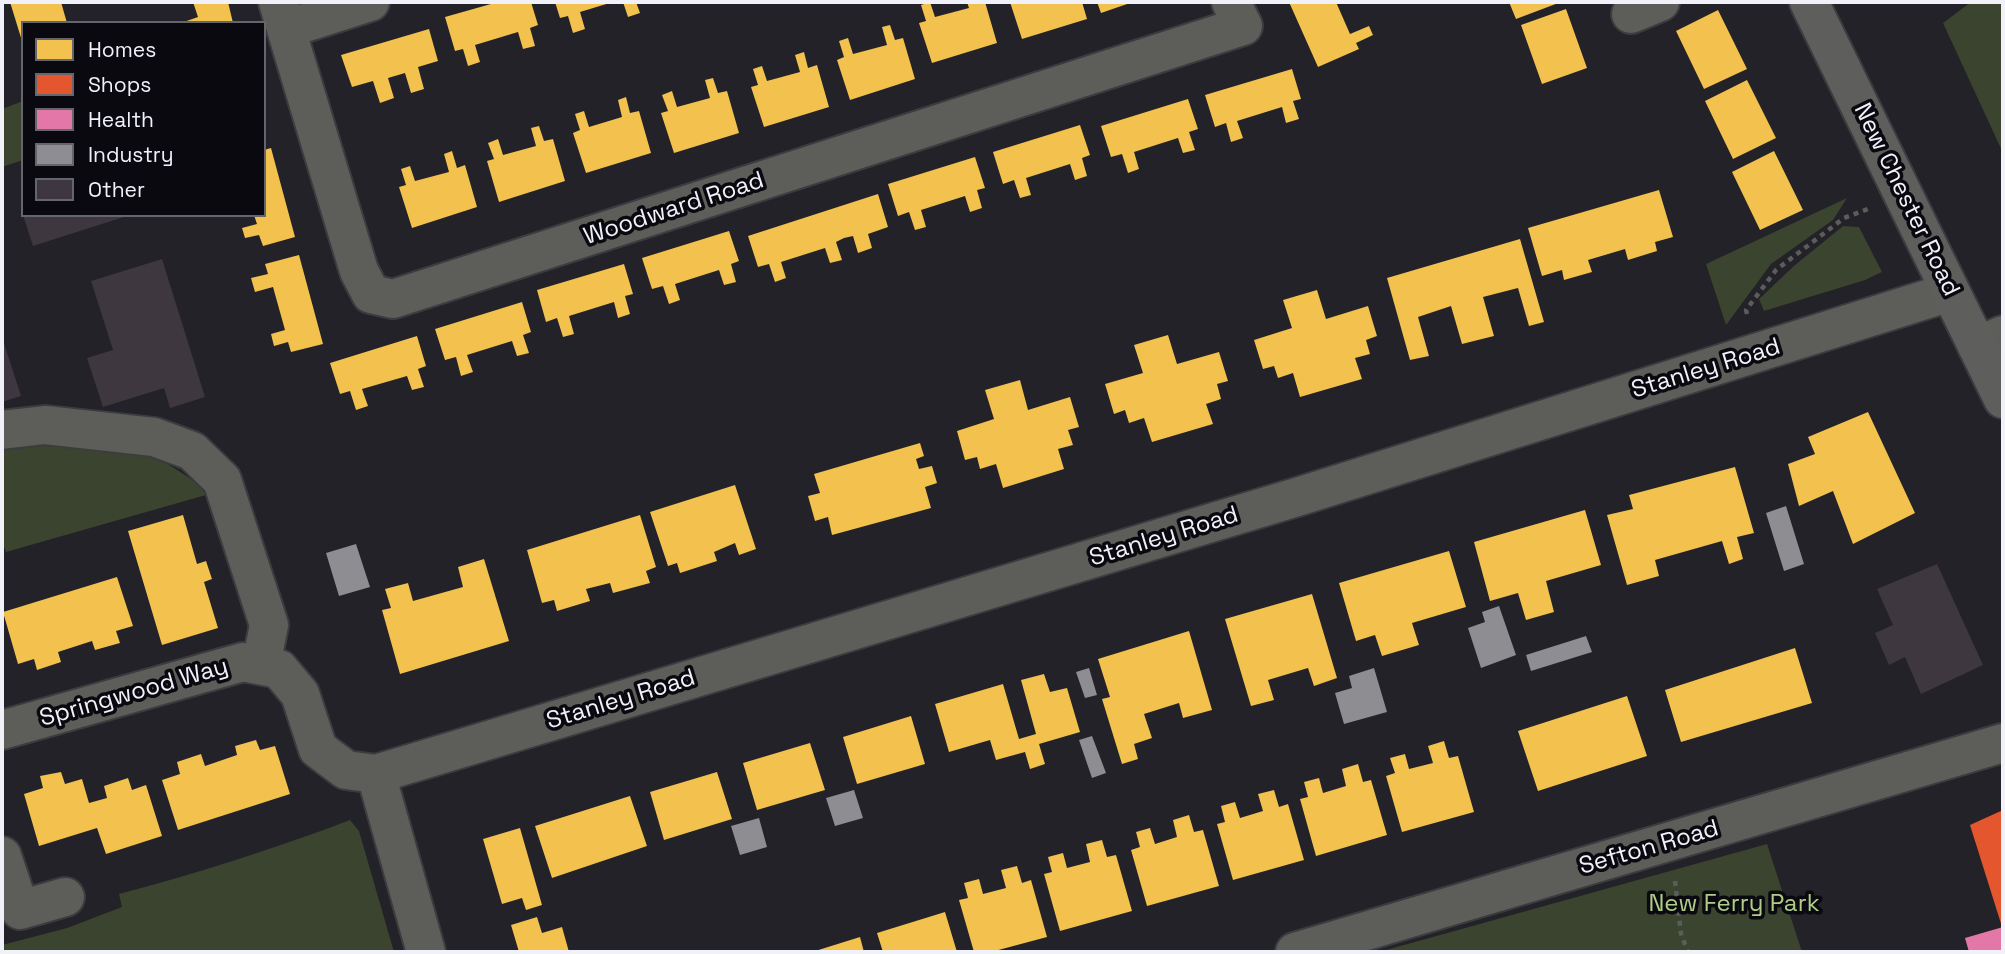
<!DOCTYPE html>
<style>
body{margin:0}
#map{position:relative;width:2005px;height:954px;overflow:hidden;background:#222228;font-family:"Space Grotesk",sans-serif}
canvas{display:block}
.frame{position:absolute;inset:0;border:4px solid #f0f1f9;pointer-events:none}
.legend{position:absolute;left:21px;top:21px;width:245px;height:196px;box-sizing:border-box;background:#09090f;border:2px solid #65666d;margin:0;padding:9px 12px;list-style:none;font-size:21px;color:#f0f1f9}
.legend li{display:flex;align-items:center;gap:14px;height:35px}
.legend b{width:35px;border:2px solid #65666d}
</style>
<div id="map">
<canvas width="2005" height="954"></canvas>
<div class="frame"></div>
<ul class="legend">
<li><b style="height:19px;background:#f2c14e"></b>Homes</li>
<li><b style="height:19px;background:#e4572e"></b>Shops</li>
<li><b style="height:19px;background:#e377a8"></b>Health</li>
<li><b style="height:19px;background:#8d8d92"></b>Industry</li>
<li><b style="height:19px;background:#3e373f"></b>Other</li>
</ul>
</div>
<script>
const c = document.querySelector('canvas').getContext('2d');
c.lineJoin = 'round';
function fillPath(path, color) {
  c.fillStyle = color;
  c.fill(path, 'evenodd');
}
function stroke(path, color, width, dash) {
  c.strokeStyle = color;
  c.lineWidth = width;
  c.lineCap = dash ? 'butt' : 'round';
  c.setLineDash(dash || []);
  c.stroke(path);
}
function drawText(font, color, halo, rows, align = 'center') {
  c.font = font + ' "Space Grotesk",sans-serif';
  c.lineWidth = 7;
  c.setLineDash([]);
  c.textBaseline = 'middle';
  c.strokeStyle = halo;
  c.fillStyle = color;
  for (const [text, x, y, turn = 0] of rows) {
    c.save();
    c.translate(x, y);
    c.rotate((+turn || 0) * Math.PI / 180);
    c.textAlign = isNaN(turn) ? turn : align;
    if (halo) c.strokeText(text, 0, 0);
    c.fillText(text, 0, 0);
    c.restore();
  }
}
fillPath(new Path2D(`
 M1971,2h32v151l-60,-130z
 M23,101v59l-21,7v-58z
 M1847,198l-14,22 -62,44 -45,61 -20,-61z
 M1843,226l16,1 23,45 -17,8 -101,31 -5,-12 36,-34z
 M60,442c44,5 85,5 122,31 10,7 18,11 24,22l-200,57 -4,-11v-92z
 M350,820l9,11 35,121h-392v-7l65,-17 55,-21 -3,-13c79,-21 155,-45 231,-74z
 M1767,844l35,108h-423z`), '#3a442f');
fillPath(new Path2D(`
 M10,2h51l6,21h-44l-1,18z
 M193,2h35l5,21h-52l17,-6z
 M498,2h33l7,23 -8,3 5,18 -12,3 -5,-17 -43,13 5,17 -12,4 -5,-17 -8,2 -10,-34z
 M555,2h58l-33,10 5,17 -12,4 -5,-17 -8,2z
 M623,2h13l4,11 -12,4z
 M930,2l5,15 34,-9 -2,-6h18l12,41 -65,20 -13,-40 7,-2 -5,-16z
 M1010,2h72l5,17 -65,20z
 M1097,2h36l-32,11z
 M1289,2h47l14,32 19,-8 4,9 -17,8 3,6 -41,18z
 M1509,2h52l-45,17z
 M1566,9l21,59 -45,16 -21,-59z
 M1718,10l29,59 -43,20 -28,-58z
 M890,25l5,15 8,-2 12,41 -65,21 -13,-40 7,-3 -5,-16 9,-3 5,16 34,-9 -5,-18z
 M429,29l9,32 -20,6 6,22 -13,4 -6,-20 -17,5 6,20 -14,5 -7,-22 -21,6 -11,-32z
 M804,52l4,16 9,-3 12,42 -65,20 -13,-40 7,-2 -5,-16 9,-3 5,15 33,-9 -5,-17z
 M1292,69l9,30 -8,2 6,18 -13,4 -4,-16 -45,14 6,17 -12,4 -5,-19 -11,4 -10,-32z
 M713,78l5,15 9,-2 12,42 -65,20 -13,-40 7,-2 -6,-16 10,-4 5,16 33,-9 -5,-18z
 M1747,80l29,58 -43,21 -28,-58z
 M626,97l4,16 9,-2 12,42 -65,20 -13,-40 7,-3 -5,-16 9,-3 5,16 33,-10 -4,-17z
 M1188,99l10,30 -9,3 6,18 -12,3 -5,-15 -44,14 5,17 -11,4 -6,-19 -11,3 -10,-31z
 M1080,125l10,30 -8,3 5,18 -12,4 -5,-16 -44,14 5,17 -11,3 -6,-18 -11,4 -10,-32z
 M539,126l5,15 9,-2 12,42 -66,21 -12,-41 7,-2 -6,-16 10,-4 5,16 33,-9 -5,-18z
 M271,148l24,89 -32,9 -4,-11 -14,3 -3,-10 15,-4 -3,-9h10v-65z
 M452,151l5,17 8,-3 12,42 -65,21 -13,-41 7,-2 -5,-16 9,-3 5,15 34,-9 -5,-18z
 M1774,151l29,59 -43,20 -28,-58z
 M975,157l10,31 -8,2 5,18 -12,4 -5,-16 -44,14 5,17 -11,3 -6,-18 -11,4 -10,-32z
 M1659,190l14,47 -18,5 2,9 -29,9 -3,-11 -37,11 4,12 -28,8 -2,-10 -20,6 -14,-48z
 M878,194l10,33 -20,7 4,14 -14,5 -5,-17 -9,2 -8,4 6,18 -12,3 -5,-15 -44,14 5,16 -11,4 -6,-18 -11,3 -10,-31z
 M729,231l10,30 -8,3 5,18 -12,3 -5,-15 -44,14 5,16 -11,4 -6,-18 -11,3 -10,-31z
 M1520,239l24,83 -15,4 -11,-38 -35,9 11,39 -32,8 -11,-38 -33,11 11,39 -19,4 -23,-82z
 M299,255l24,89 -32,8 -3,-10 -14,4 -3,-12 14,-4 -12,-43 -18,5 -4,-14 17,-4 -3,-10z
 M624,264l9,30 -8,2 5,18 -12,4 -4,-16 -45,14 5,18 -11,3 -6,-19 -11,4 -9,-32z
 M1317,290l9,29 42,-13 9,30 -11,4 4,14 -15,4 7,21 -62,18 -7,-24 -15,5 -4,-12 -11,3 -9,-29 38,-12 -9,-28z
 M522,302l9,30 -8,3 6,18 -12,3 -5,-15 -45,14 6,17 -12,4 -5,-19 -11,3 -10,-31z
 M1168,335l9,29 42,-12 9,29 -11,3 4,15 -15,5 7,20 -61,18 -8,-24 -15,5 -4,-13 -11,4 -9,-30 38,-11 -9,-28z
 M417,336l9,30 -8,3 6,18 -12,3 -5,-14 -45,13 6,17 -12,4 -6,-19 -10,3 -10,-31z
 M1020,380l8,30 42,-13 9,30 -11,3 5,15 -15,4 6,20 -61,19 -7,-24 -16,5 -3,-12 -12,3 -8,-29 37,-12 -9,-29z
 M1868,412l47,101 -62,31 -20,-53 -34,15 -11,-42 27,-10 -7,-17z
 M920,443l4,13 -8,3 3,10 13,-3 5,17 -12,4 6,21 -99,27 -4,-18 -13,4 -7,-25 12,-3 -6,-19z
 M1735,467l19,66 -17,4 6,22 -14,5 -7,-23 -67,19 4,16 -32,9 -20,-70 26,-6 -4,-14z
 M735,485l21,64 -17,6 -4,-12 -21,9 3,9 -37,12 -3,-10 -9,3 -18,-54z
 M1585,510l16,55 -55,16 8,31 -28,8 -8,-27 -28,8 -16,-59z
 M183,515l14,49 9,-3 6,18 -8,3 14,46 -56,17 -34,-114z
 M640,515l16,52 -10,4 4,12 -37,10 -3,-10 -24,6 4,12 -33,10 -3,-11 -12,3 -15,-53z
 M1449,551l17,56 -54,16 7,22 -37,11 -7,-21 -19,6 -17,-58z
 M484,559l25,82 -109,33 -18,-64 9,-2 -6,-19 23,-6 5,18 50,-14 -5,-20z
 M117,577l16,49 -17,5 4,12 -25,7 -3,-9 -34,11 3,10 -24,8 -3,-11 -16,5 -15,-52z
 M1312,594l25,84 -23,8 -6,-18 -40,12 6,20 -23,6 -26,-87z
 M1189,631l23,79 -29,8 -4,-15 -35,11 8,24 -18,6 4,15 -16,5 -20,-65 8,-2 -12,-38z
 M1795,648l17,55 -131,39 -16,-52z
 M1044,674l6,18 17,-4 13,44 -41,12 6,20 -15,5 -5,-17 -29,8 -6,-20 -41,12 -14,-48 68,-20 16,55 17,-5 -15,-54z
 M1627,696l20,60 -109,35 -20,-60z
 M911,716l14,48 -68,20 -14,-47z
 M256,740l4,10 15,-4 15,48 -112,36 -16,-50 18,-6 -3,-12 24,-8 4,12 32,-11 -2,-9z
 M1444,741l5,17 9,-2 16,56 -72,20 -16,-56 9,-3 -5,-15 15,-4 4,15 24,-6 -5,-17z
 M810,743l15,47 -68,20 -14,-47z
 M1358,764l5,18 8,-2 16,55 -71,21 -16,-57 8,-2 -4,-15 15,-4 4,15 23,-7 -4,-17z
 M61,772l4,12 17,-5 7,24 18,-5 -3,-12 24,-8 4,12 14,-5 16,51 -56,18 -9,-26 -58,18 -15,-52 19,-6 -3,-12z
 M717,772l15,47 -68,21 -14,-48z
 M1274,790l5,17 9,-3 16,56 -71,20 -16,-56 8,-2 -4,-16 14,-4 5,16 23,-7 -5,-17z
 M630,796l17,50 -95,32 -17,-52z
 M1189,815l5,17 9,-2 16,56 -72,20 -16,-56 9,-3 -4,-15 14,-4 5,16 22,-7 -4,-17z
 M520,828l22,77 -16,5 -4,-12 -20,6 -19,-65z
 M1102,840l5,17 9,-2 16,56 -72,20 -16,-57 8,-2 -4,-15 15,-4 4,15 23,-6 -4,-18z
 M1017,866l5,17 9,-3 16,57 -56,15h-17l-15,-52 9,-2 -4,-15 15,-4 4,15 23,-6 -5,-18z
 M945,912l12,40h-74l-6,-19z
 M537,917l5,16 20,-6 7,25h-50l-8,-27z
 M860,937l4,15h-52z`), '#f2c14e');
fillPath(new Path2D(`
 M2003,810v120l-33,-105z`), '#e4572e');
fillPath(new Path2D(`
 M2003,927v25h-34l-4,-14z`), '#e377a8');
fillPath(new Path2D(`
 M1786,506l18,58 -20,7 -18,-58z
 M356,544l14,43 -31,9 -13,-43z
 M1499,606l17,49 -35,13 -13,-40 17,-6 -3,-10z
 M1586,636l6,16 -61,19 -5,-16z
 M1089,668l8,27 -12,3 -9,-26z
 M1374,668l13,44 -43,12 -9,-31 17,-5 -3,-12z
 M1092,736l14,37 -14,5 -13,-38z
 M854,790l9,28 -28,8 -9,-28z
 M759,818l8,29 -27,8 -9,-29z`), '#8d8d92');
fillPath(new Path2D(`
 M23,215h103l1,1 -94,30z
 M162,259l43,138 -35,11 -6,-20 -61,19 -16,-49 26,-8 -22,-69z
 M2,337l19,59 -19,6z
 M1937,564l46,101 -62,29 -16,-37 -16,8 -14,-32 18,-8 -16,-36z`), '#3e373f');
const minor = new Path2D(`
 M278,2l81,269 12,23 22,5 850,-273 -12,-24
 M1631,14l29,-12
 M286,29l84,-27
 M1977,346l26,-11
 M2,430l43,-5 109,12 38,14 30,29 47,145 -8,40
 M2,730l241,-68 36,7 21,25 18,55 28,21 30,4 921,-277 653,-205
 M376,774l50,178
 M2,856l18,54 45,-13
 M1295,952l708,-209`);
const major = new Path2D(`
 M1809,2l194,397`);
stroke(minor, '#3c3c40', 42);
stroke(major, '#3c3c40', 42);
stroke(new Path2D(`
 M1747,314l-1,-4 30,-40 68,-52 24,-9
 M1675,881l6,53 7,18`), '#5c5d5b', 4.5, [5, 5]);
stroke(minor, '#5d5e59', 38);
stroke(major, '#5e5f5c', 38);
drawText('24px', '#f0f1f9', '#09090f', [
 ["New Chester Road",1906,200,64],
 ["Woodward Road",674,209,-18],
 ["Stanley Road",1706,369,-17],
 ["Stanley Road",1164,537,-17],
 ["Springwood Way",134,693,-16],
 ["Stanley Road",621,700,-17],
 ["Sefton Road",1649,848,-16]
]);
drawText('24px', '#b0cc87', '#09090f', [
 ["New Ferry Park",1734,904]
]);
</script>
